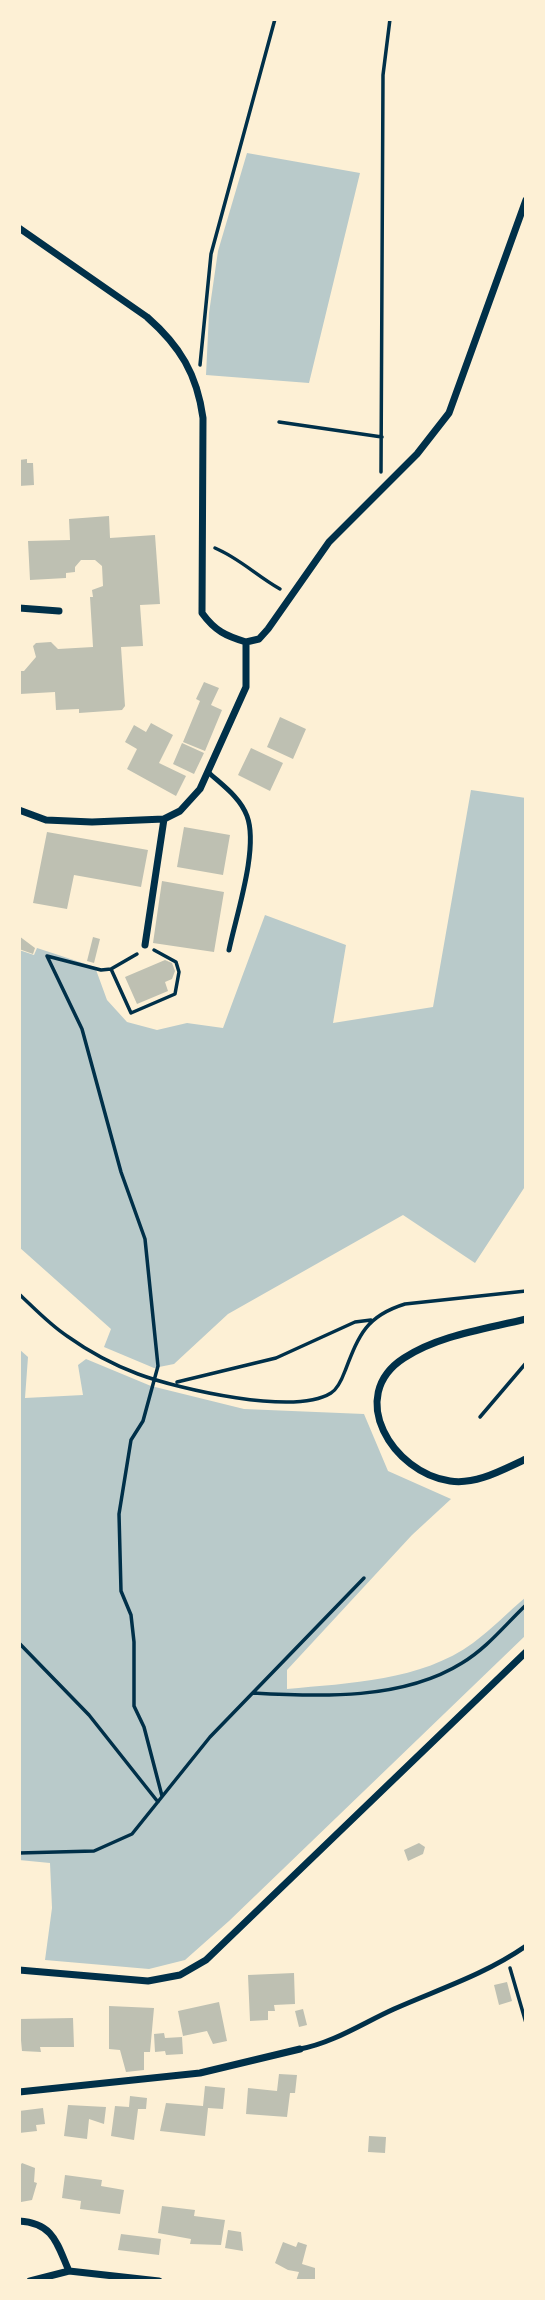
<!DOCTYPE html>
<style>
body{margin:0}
#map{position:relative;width:545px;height:2300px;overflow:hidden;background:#fdf0d5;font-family:"PT Sans Narrow",sans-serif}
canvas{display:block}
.frame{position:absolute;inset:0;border:21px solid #fdf0d5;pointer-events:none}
</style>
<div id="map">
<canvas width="545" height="2300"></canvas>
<div class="frame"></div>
</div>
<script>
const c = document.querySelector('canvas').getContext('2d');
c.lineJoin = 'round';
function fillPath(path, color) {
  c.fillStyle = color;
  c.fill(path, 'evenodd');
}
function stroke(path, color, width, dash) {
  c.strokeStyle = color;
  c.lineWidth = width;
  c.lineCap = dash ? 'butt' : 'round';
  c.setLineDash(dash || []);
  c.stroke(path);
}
fillPath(new Path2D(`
 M247,153l113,20 -51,210 -103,-8 3,-62 9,-62z
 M471,790l55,8v387l-51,78 -72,-48 -175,99 -54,50 -20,4 -50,-21 7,-18 -92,-82v-297l15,5 3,-7 58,19 12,33 20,22 30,8 30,-7 36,5 42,-113 81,30 -13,78 100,-16z
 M19,1349l9,8 -3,41 58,-3 -5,-30 8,-6 65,27 93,23 120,5 24,57 63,28 -39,36 -125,135v19c62,-6 134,-8 186,-46 19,-14 35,-31 53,-46v38l-297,286 -44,39 -36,9 -104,-9 7,-52 -2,-45 -31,-3z`), '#b9caca');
fillPath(new Path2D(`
 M27,459v4h6l1,22 -15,1v-26z
 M109,516l1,22 45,-3 5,69 -20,1 3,41 -22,1 4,59 -3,4 -43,3v-4l-23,1 -1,-18 -35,2 -1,-23h5l12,-14 -3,-11 3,-3 15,-1 7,7 35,-2 -3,-50h3l-1,-7 11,-4 -1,-20 -7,-6h-14l-6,7v5l-9,1v5l-36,2 -2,-39 42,-1 -1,-21z
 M204,682l15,6 -8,17 11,5 -17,41 -22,-9 17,-41 -4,-2z
 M280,717l26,12 -13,30 -26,-12z
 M151,723l22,12 -14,28 27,13 -10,20 -49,-27 10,-20 -12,-7 9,-17 12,7z
 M182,743l22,10 -10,21 -21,-10z
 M251,748l32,15 -13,28 -32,-16z
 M184,827l46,8 -7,40 -46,-8z
 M47,832l101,18 -7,37 -67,-12 -7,34 -34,-6z
 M162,881l62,11 -10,60 -61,-9z
 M19,936l16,12 -2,6 -14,-5z
 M93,937l7,2 -6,24 -7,-2z
 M165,960l7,3 3,8 -3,8 -7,3 3,9 -31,13 -12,-27z
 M419,1843l6,4 -2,7 -15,7 -4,-11z
 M294,1973l1,31 -21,1 1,6h-7v9l-18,1 -2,-46z
 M507,1982l5,19 -13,4 -5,-20z
 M219,2002l8,39 -14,3 -6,-13 -24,5 -5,-25z
 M109,2006l45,2 -4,44h-6v18l-18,2 -6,-22 -11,-1z
 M303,2009l4,16 -8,2 -4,-16z
 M73,2018l1,29h-34l1,5 -19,-1 -3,-32z
 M164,2033l1,5 17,-1 1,17 -17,1 -1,-4 -10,1 -1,-18z
 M279,2074l18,1 -2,18h-5l-3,24 -41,-3 2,-26 29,3z
 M205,2086l20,2 -2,21 -15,-1 -3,28 -45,-5 6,-28 37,3z
 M130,2096l17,2 -1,11h-8l-4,31 -23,-4 4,-30 14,1z
 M68,2105l38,2 -2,17 -15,-5 -2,20 -23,-3z
 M43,2108l2,16 -9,1 1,6 -18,2v-22z
 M369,2136l17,1 -1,16 -17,-1z
 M22,2163l13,5 -1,14 3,1 -5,17 -11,2 -2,-35z
 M65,2175l37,5 -1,6 23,4 -4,24 -40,-5 1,-8 -19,-3z
 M162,2206l33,4 -1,6 31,4 -4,25 -31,-1 1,-5 -33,-6z
 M228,2230l13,2 2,19 -18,-3z
 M121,2234l40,5 -2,16 -41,-5z
 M283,2242l13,5 2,-5 9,3 -5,19 13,4v13h-19l3,-9 -11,-2 -13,-7z`), '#bec0b2');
stroke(new Path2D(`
 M200,365l11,-111 64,-235
 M279,422l103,15
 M381,472l2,-397 7,-56
 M215,548c24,10 42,28 65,41
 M47,956l35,73 39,143 24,67 13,127 -15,55 -12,19 -12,74 2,77 10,24 3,27v64l10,21 18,69
 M47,956l54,14 10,-1 26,-15
 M111,969l20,44 44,-19 4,-22 -3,-10 -22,-12
 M19,1294c15,14 31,31 48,42 21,15 47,29 71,38 40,15 157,42 193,19 7,-4 11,-14 14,-22 14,-36 21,-55 60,-67l121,-13
 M177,1382l99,-24 79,-36 16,-2
 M480,1417l46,-54
 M19,1643l70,72 69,87
 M253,1693c68,4 150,7 209,-30 25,-15 43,-38 64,-58
 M19,1853l75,-2 38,-17 78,-97 154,-159
 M510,1968l16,55`), '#003049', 3.5);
stroke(new Path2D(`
 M208,772c14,13 32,25 39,44 12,32 -11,100 -18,134
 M300,2049c33,-6 63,-26 94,-40 45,-20 90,-34 132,-63`), '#003049', 5);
stroke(new Path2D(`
 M19,228l128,89c33,29 50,57 56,101l-1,195c13,18 24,23 44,29
 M19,608l40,3
 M246,642l13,-3 9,-10 61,-87 88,-88 32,-41 77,-213
 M19,810l27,10 46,2 72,-3 16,-8 20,-22 46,-102v-45
 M145,945l19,-126
 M526,1319c-40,10 -87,16 -122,39 -59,38 -11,115 46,123 26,4 52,-11 76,-22
 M19,1970l129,11 32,-6 26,-15 320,-308
 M19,2092l181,-19 100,-24
 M19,2221c35,2 38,23 50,50
 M30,2281l39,-10 90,10`), '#003049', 7);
</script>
